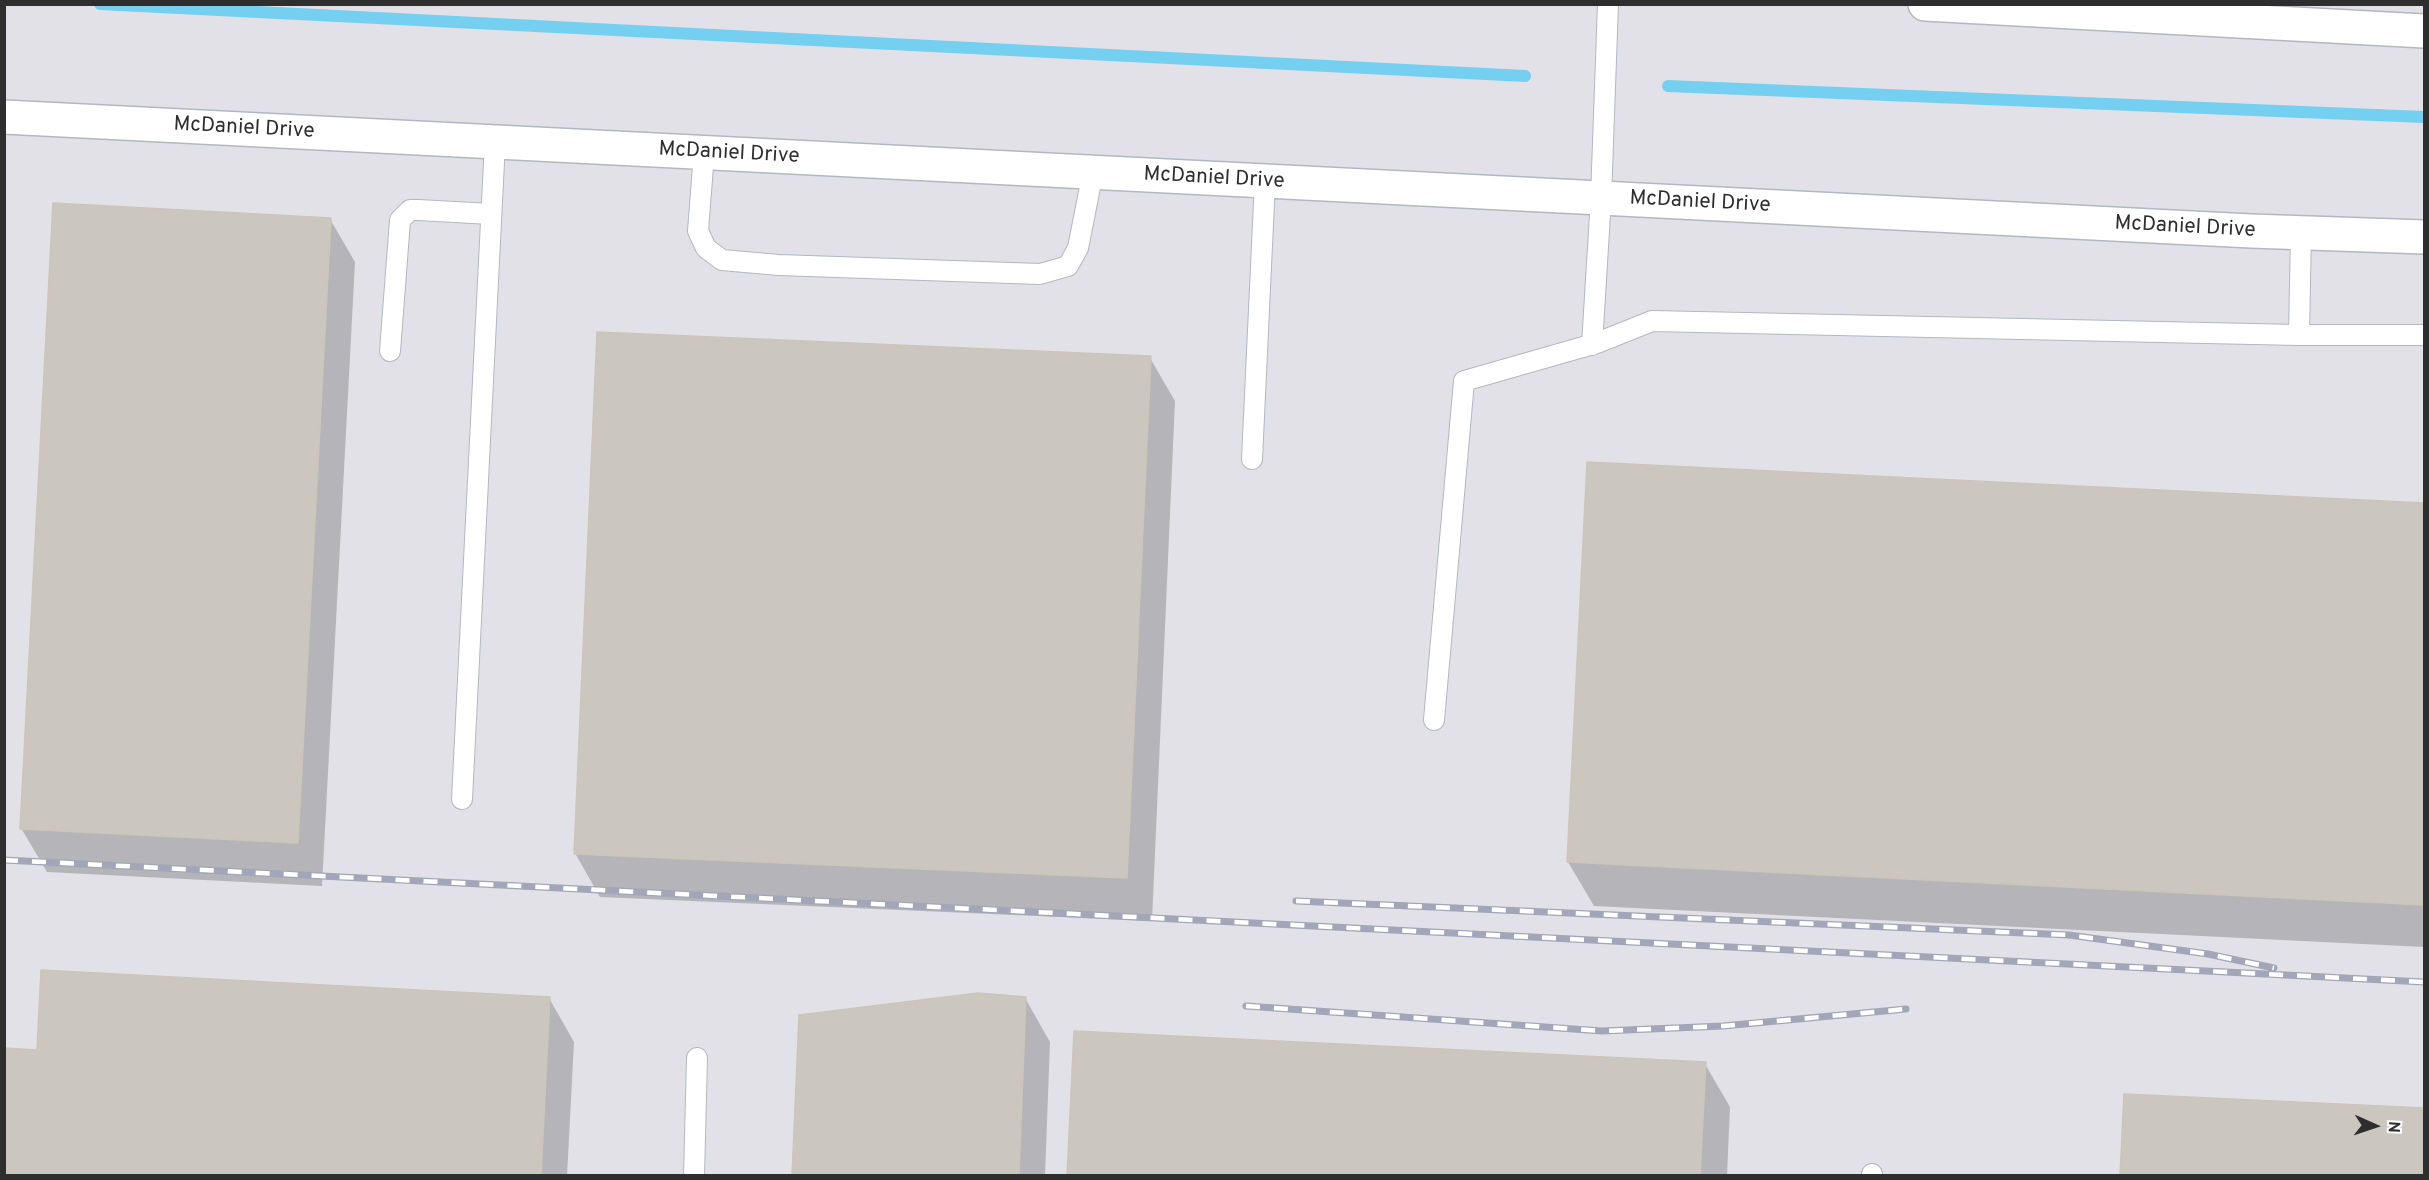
<!DOCTYPE html>
<style>
body{margin:0}
#map{position:relative;width:2429px;height:1180px;overflow:hidden;background:#efe9e1;font-family:Overpass,sans-serif}
canvas{display:block}
.frame{position:absolute;inset:0;border:6px solid #2e2e2e;pointer-events:none}
.north{position:absolute;left:2345px;top:1096px;width:60px;height:60px;-webkit-text-stroke:4px #fff;paint-order:stroke;rotate:93deg;font-size:16px;font-weight:700;line-height:24px;text-align:center;color:#2e2e2e}
.north::after{content:'';display:block;margin:auto;width:21px;height:27px;background:#2e2e2e;clip-path:polygon(50% 0,100% 100%,50% 72%,0 100%)}
</style>
<div id="map">
<canvas width="2429" height="1180"></canvas>
<div class="frame"></div>
<div class="north">N</div>
</div>
<script>
const c = document.querySelector('canvas').getContext('2d');
c.lineJoin = 'round';
function fillPath(path, color) {
  c.fillStyle = color;
  c.fill(path, 'evenodd');
}
function stroke(path, color, width, dash) {
  c.strokeStyle = color;
  c.lineWidth = width;
  c.lineCap = dash ? 'butt' : 'round';
  c.setLineDash(dash || []);
  c.stroke(path);
}
function drawText(font, color, halo, rows, align = 'center') {
  c.font = font + ' Overpass,sans-serif';
  c.lineWidth = 5;
  c.setLineDash([]);
  c.textBaseline = 'middle';
  c.strokeStyle = halo;
  c.fillStyle = color;
  for (const [text, x, y, turn = 0] of rows) {
    c.save();
    c.translate(x, y);
    c.rotate((+turn || 0) * Math.PI / 180);
    c.textAlign = isNaN(turn) ? turn : align;
    if (halo) c.strokeText(text, 0, 0);
    c.fillText(text, 0, 0);
    c.restore();
  }
}
fillPath(new Path2D(`
 M5,5h2419v1170h-2419z`), '#e3e1e8');
fillPath(new Path2D(`
 M330,219l25,43 -33,624 -275,-14 -26,-44z
 M1150,358l25,43 -23,520 -552,-24 -25,-44z
 M1588,464l836,41v442l-830,-41 -26,-44z
 M549,998l25,44 -7,134h-563l34,-125z
 M1025,998l25,44 -5,134h-252z
 M1705,1064l25,43 -3,69h-659z
 M2125,1095l299,15v66h-303z`), '#0003');
stroke(new Path2D(`
 M100,4l1425,72
 M1668,86l756,31`), '#75cff0', 12);
const building = new Path2D(`
 M53,203l278,15 -33,625 -278,-14z
 M597,332l554,24 -24,522 -553,-24z
 M1587,462l837,41v402l-857,-43z
 M41,970l509,27 -9,179h-537v-128l33,2z
 M978,993l48,4 -7,179h-227l7,-161z
 M1074,1031l632,31 -6,114h-633z
 M2124,1094l300,14v68h-304z`);
fillPath(building, '#cbc7bf');
stroke(building, '#cbc5ba', 1.5);
const service = new Path2D(`
 M704,153l-6,78 8,17 16,12 57,5 261,9 28,-8 10,-18 15,-76
 M2299,335l2,-102
 M1592,345l9,-147 7,-194
 M390,351l10,-131 10,-10h8l73,4
 M1252,459l13,-278
 M1434,720l30,-339 133,-38 55,-22 647,14h125
 M462,799l33,-657
 M694,1176l3,-118
 M1872,1176v-2`);
const minor = new Path2D(`
 M1925,4l499,27
 M4,117l2247,114 173,6`);
stroke(service, '#b4b7c1', 22);
stroke(minor, '#b4b7c1', 36);
stroke(service, '#fff', 20);
stroke(minor, '#fff', 33);
const rail = new Path2D(`
 M4,860l2420,122
 M1296,901l773,34 139,19 66,14
 M1246,1006l356,25 121,-5 183,-17`);
stroke(rail, '#a3a6b8', 7);
stroke(rail, '#fff', 4.5, [14]);
drawText('21px', '#2e2e2e', '#fff', [
 ["McDaniel Drive",244,129,3],
 ["McDaniel Drive",729,154,3],
 ["McDaniel Drive",1214,179,3],
 ["McDaniel Drive",1700,203,3],
 ["McDaniel Drive",2185,228,3]
]);
</script>
